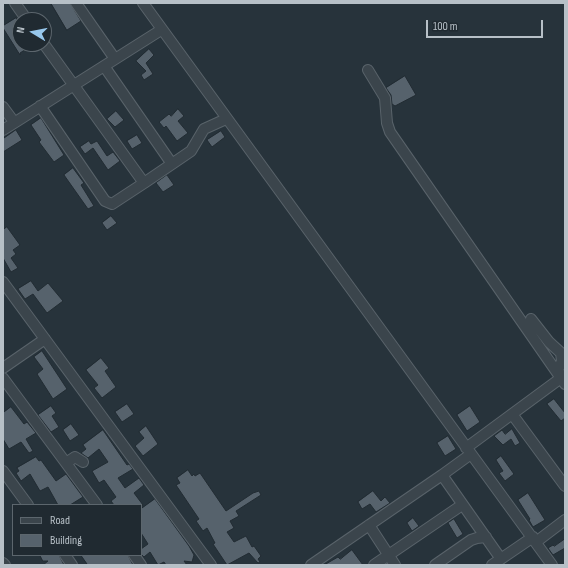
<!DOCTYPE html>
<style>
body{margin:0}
#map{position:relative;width:568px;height:568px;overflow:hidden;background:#27333b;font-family:"Sofia Sans Condensed",sans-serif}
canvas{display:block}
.frame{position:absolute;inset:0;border:4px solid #b7c0c7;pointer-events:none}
.legend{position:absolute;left:12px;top:504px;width:130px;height:52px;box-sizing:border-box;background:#202a31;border:1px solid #5c666d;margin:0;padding:5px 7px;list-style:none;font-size:12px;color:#b7c0c7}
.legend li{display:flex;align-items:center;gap:8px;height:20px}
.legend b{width:20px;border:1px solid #5c666d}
.north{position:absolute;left:12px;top:12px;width:40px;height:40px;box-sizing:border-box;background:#202a31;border:1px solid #5c666d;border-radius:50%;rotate:280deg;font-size:11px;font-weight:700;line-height:16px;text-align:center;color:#b7c0c7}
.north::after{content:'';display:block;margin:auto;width:14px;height:18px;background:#97c7ec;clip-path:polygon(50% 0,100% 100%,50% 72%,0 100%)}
.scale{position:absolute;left:426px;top:20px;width:117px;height:18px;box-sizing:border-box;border:2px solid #b7c0c7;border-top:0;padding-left:5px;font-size:12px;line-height:14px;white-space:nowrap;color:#b7c0c7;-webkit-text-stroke:3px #202a31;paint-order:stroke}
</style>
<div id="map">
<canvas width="568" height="568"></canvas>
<div class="frame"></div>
<ul class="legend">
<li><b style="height:5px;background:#3b454c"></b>Road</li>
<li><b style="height:11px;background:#56626c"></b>Building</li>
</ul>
<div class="north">N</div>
<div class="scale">100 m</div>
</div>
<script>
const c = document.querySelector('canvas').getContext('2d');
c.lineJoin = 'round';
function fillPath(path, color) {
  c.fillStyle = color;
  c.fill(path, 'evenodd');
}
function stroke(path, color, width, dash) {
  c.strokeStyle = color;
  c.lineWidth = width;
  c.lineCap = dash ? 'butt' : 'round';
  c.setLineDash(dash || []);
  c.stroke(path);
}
const building = new Path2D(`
 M51,3h19l11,18 -14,9z
 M16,18l4,7v19h14l-14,9v2l-17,-27v-2z
 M149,49l5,6 -8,8 7,11 -9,6 -3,-5 5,-4 -10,-10z
 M405,76l11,19 -21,11 -3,-2 -1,-9 -5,-7z
 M178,109l6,7 -6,5 10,12 -11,8 -11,-15 -2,2 -5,-6 10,-8 2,2z
 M116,111l8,9 -9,7 -8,-8z
 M41,118l23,37 -10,7 -15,-20 2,-2 -10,-15z
 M16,130l6,10 -19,12v-13z
 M221,131l4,6 -13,10 -5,-7z
 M137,135l5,8 -10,6 -5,-8z
 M89,141l2,3 6,-3 10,15 6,-4 7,9 -12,9 -15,-22 -8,6 -5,-7z
 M73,168l11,15 -3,2 13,21 -6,3 -24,-34z
 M167,175l7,10 -11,7 -7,-9z
 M111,216l6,7 -10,7 -5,-7z
 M7,227l13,18 -7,5 3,4 -5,4 7,10 -7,4 -8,-14v-28z
 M31,281l7,10 10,-8 15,18 -16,12 -14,-19 -8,5 -7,-10z
 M42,351l25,38 -14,10 -16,-25 6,-5 -9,-12z
 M101,358l8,10 -4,3 11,16 -14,11 -8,-10 4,-3 -12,-15z
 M554,399l11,14v5l-4,3 -14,-17z
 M127,404l7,10 -12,8 -7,-10z
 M51,406l5,7 -4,3 7,11 -8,5 -13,-17z
 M470,406l10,16 -13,9 -10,-16z
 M11,407l13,17 3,-2 9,11 -10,6 7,12 -4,2 -8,-11 -12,7 -6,-10v-26z
 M71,424l8,11 -9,6 -7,-11z
 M146,426l12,18 -15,12 -8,-10 9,-8 -5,-6z
 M512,429l8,14 -5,3 -4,-7 -8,6 -9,-9 8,-6 3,4z
 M103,430l24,35 2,-1 4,5 -15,9 7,10 14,-10 5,7 -10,8 9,12h-29l-3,-4 5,-4 -12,-17 -5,3 -7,-12 16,-9 -9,-13 -11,9 -7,-5 5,-4 -3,-4z
 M448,436l8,13 -11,7 -8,-13z
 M501,456l13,18 -9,7 -6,-8 4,-2 -7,-11z
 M36,457l3,4 2,-1 15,21 10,-7 17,23 -13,8h-12l-10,-18 -8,4 -10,-17 -9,7 -5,-8 3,-2 -2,-3z
 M188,470l4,6 2,-2 1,2 5,-3 26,38 27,-18 6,-2 2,4 -25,16 3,5 -9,5 4,7 -7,4 7,10 12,-6 6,11 2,-1 7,10 -3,3 2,3 -2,1 -9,-10 -22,12 -14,-21 2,-1 -8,-15 -4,3 -7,-10 3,-2 -23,-34 4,-2 -3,-5z
 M373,491l8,10 4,-4 5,6 -14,9 -6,-8 -8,5 -4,-7z
 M528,493l17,27 -12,7 -4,-7 1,-1 -12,-19z
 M155,499l34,47 5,9 -2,7 -8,-1 3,4h-21l-2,-3 -6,3 -8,-13 -6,5 -3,-3v-5l7,-5 -7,-11v-24z
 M413,518l6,8 -7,5 -5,-8z
 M454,519l9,15 -6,4 -9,-15z
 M565,539v9l-12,7 -5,-7 5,-3 1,1z
 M352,550l11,15h-39l14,-8 2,2z
 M40,555h19l5,10h-21l5,-4h-5z
 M81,555h47l5,10h-45z`);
fillPath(building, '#56626c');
stroke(building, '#222c33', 1);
const minor = new Path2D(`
 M15,3l12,17
 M76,3l39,56
 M143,3l409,562
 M104,66l68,98
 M368,70l17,28 2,25 3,9 175,252
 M40,106l65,95 7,3 32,-21 -100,-139
 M3,107l11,15
 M3,130l158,-100
 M144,183l47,-32 13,-22 22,-10
 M3,282l208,283
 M531,319l18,23 12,11 1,8 -5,11
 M3,368l42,-29
 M3,378l94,127
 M512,414l53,72
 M466,448l99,-73
 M66,463l9,-6 8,5
 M3,471l25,34
 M442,475l29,-21
 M369,525l26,40
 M536,542l29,-22
 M65,555l7,10
 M134,555l7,10
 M3,563l2,2
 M311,565l131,-90 59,84
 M374,565l88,-60
 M435,565l36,-25 6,-2 9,-1
 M492,565l41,-28`);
stroke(minor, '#59636a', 12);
stroke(minor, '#3b454c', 10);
</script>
